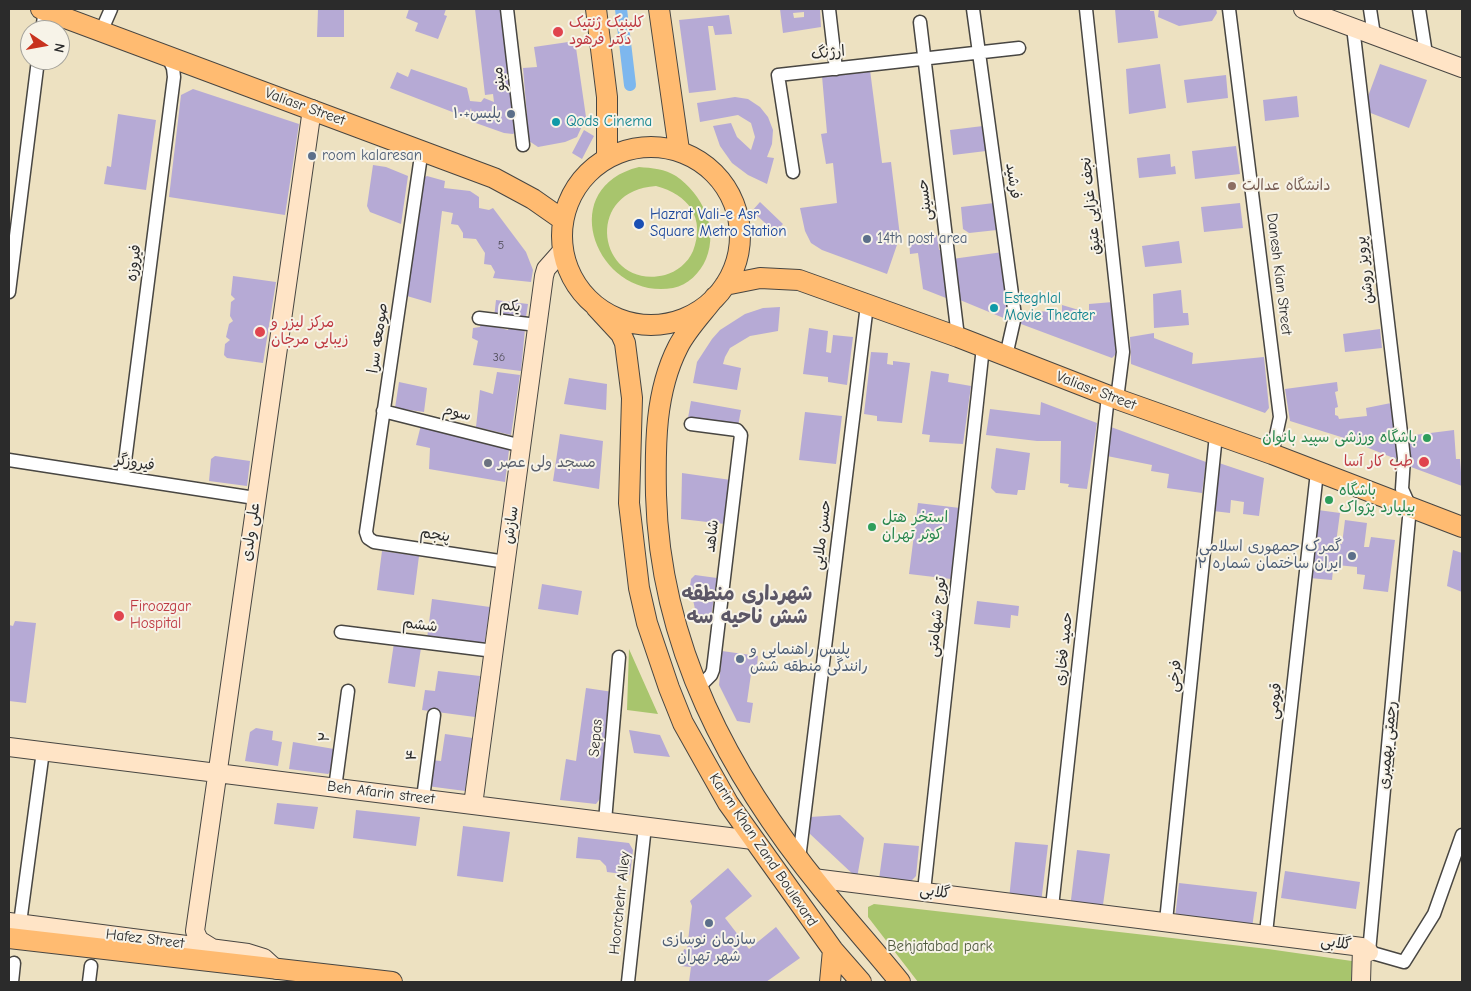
<!DOCTYPE html>
<meta charset="utf-8">
<style>
body{margin:0}
#map{position:relative;width:1471px;height:991px;overflow:hidden;background:#ede1c1;font-family:"Comic Neue",sans-serif}
canvas{display:block}
.frame{position:absolute;inset:0;border:10px solid #2b2b2b;pointer-events:none}
.north{position:absolute;left:20px;top:20px;width:50px;height:50px;box-sizing:border-box;background:#f7f3e8;border:1px solid #a5a39c;border-radius:50%;rotate:102deg;font-size:14px;font-weight:700;line-height:20px;text-align:center;color:#2b2b2b}
.north::after{content:'';display:block;margin:auto;width:18px;height:22px;background:#c8321e;clip-path:polygon(50% 0,100% 100%,50% 72%,0 100%)}
</style>
<div id="map">
<canvas width="1471" height="991"></canvas>
<div class="frame"></div>
<div class="north">N</div>
</div>
<script>
const c = document.querySelector('canvas').getContext('2d');
c.lineJoin = 'round';
function fillPath(path, color) {
  c.fillStyle = color;
  c.fill(path, 'evenodd');
}
function stroke(path, color, width, dash) {
  c.strokeStyle = color;
  c.lineWidth = width;
  c.lineCap = dash ? 'butt' : 'round';
  c.setLineDash(dash || []);
  c.stroke(path);
}
function drawText(font, color, halo, rows, align = 'center') {
  c.font = font + ' "Comic Neue","Playpen Sans Arabic",sans-serif';
  c.lineWidth = 4;
  c.setLineDash([]);
  c.textBaseline = 'middle';
  c.strokeStyle = halo;
  c.fillStyle = color;
  for (const [text, x, y, turn = 0] of rows) {
    c.save();
    c.translate(x, y);
    c.rotate((+turn || 0) * Math.PI / 180);
    c.textAlign = isNaN(turn) ? turn : align;
    if (halo) c.strokeText(text, 0, 0);
    c.fillText(text, 0, 0);
    c.restore();
  }
}
fillPath(new Path2D(`
 M639,167c13,1 26,2 37,9 26,18 43,52 30,83 -6,14 -18,26 -33,29 -76,13 -120,-100 -34,-121zM656,186c32,8 50,32 37,65 -5,12 -17,21 -28,24 -66,16 -84,-84 -9,-89z
 M629,649l29,65 -31,-4z
 M874,904l394,45 84,12 -1,21h-433l-50,-65v-10z`), '#a8c56d');
stroke(new Path2D(`
 M621,9l9,76`), '#7db7ee', 12);
fillPath(new Path2D(`
 M318,9h26v28h-27z
 M409,9h37l-2,6 3,1 -9,23 -23,-8 3,-8 -12,-5z
 M475,9h28l15,121 -5,4 -9,-1 -31,-11 -2,-14 -3,10 -78,-30 7,-16 11,5 3,-8 56,19 3,13 11,1 3,-4 10,4 -1,-8 -8,1z
 M780,9h40l1,18 -38,6zM804,12v5l-10,1 -1,-5z
 M1115,9h35v2h4l4,27 -40,5z
 M1159,9h57l1,4 -5,8 -33,5 -21,-9z
 M729,15l3,19 -17,1 -2,-9h-5l8,64 -27,3 -10,-73z
 M575,41l11,76 -9,20 -12,5 -27,5 -9,-6 -6,-73 14,-1 -3,-20z
 M1160,64l6,44 -37,6 -3,-45z
 M1380,64l47,16 -18,48 -46,-18z
 M870,70l12,93 9,-1 9,74 -13,38 -65,-24 -11,-7 -6,-12 -5,-23 37,-5 -4,-40 -7,1 -5,-30 6,-1 -5,-57z
 M1226,75l2,23 -41,5 -3,-23z
 M193,89l106,35 -14,91 -116,-18 12,-102z
 M1297,96l2,21 -34,4 -2,-21z
 M735,97l13,2 12,8 8,10 5,13 -1,14 -5,13 7,1 -7,26 -19,-9 -16,-12 -12,-17 -7,-20 18,-3 6,14 14,13 4,-13 -4,-14 -13,-8 -38,7 -3,-19z
 M118,114l38,6 -10,70 -42,-6 3,-18 4,1z
 M983,126l3,25 -33,4 -3,-25z
 M584,130l10,6 -12,23 -10,-6z
 M1236,146l4,28 -45,5 -3,-28z
 M1170,154l1,13 4,-1 1,8 -37,4 -2,-20z
 M373,165l13,2 22,9 -7,48 -31,-12 -3,-6z
 M427,176l18,5 -1,7 26,3 9,6v11l10,2 4,-2 33,44 7,18 -2,12 -38,-4 2,-6 -4,-7 -7,-1 1,-11 -9,-14 -13,-1v-5l-5,-8 -7,-1 2,-11 -11,-2 -11,92 -24,-7 15,-117z
 M760,202l23,22 -8,8 -23,-21z
 M994,203l3,27 -28,3 -6,-4 -2,-22z
 M1240,203l3,25 -39,4 -3,-25z
 M937,235l2,15h4l5,45 -2,3 -23,-9 -5,-36 -8,1 -1,-15z
 M1179,241l3,22 -37,4 -3,-21z
 M1003,252l7,65 -4,2 -46,-19 -8,-41z
 M233,276l43,6 -13,81 -36,-5 -3,-3 1,-11 5,-4 -4,-3 3,-13 4,-3 -3,-5 1,-14 4,-3 -4,-4z
 M1181,290l2,23h5l1,12 -35,3 -1,-34z
 M496,300l32,4 -3,19 -31,-5z
 M1113,302l5,50 -6,6 -91,-34 -1,-12 42,-1v-6l27,8v-9z
 M780,307l-2,24 -28,5 -20,12 -5,9 -2,7 18,4 -4,22 -44,-7 4,-21 15,-23 8,-9 25,-16 18,-6z
 M481,323l27,7 1,-3 16,2 -4,42 -48,-6 5,-24 -6,-3 1,-10 7,-1z
 M809,328l19,3 -2,21 5,1 2,-18 20,2 -6,48 -19,-3v-5l-25,-3z
 M1380,329l2,19 -37,4 -2,-18z
 M1154,333v5l39,15 -1,11 72,-7 5,51 -4,5 -134,-49 -1,-27z
 M871,352l17,1 -1,11 6,1v-4l17,2 -8,60 -25,-2v-5l-13,-2z
 M931,371l18,3 -1,8 23,4 -8,58 -34,-2 1,-7 -8,-1z
 M497,372l23,3 -9,60 -35,-8 4,-37 13,4z
 M569,378l38,6 -1,26 -42,-6z
 M399,382l28,6 -3,24 -29,-4z
 M1337,382l1,9 -3,1 3,15 -3,1v7l3,1 1,3 28,-3 -1,-8 25,-5 7,51 -2,5 -55,-22 -51,-16 -5,-32z
 M691,401l50,9 -3,16 -50,-8z
 M1041,402l56,21 -10,66 -19,-2 1,-3 -9,-1 1,-42h-24l-51,-6 4,-26 50,6z
 M805,412l37,4 -6,48 -37,-4z
 M421,425l81,19 7,6 -4,32 -76,-13 1,-21 -14,-3z
 M1111,427l95,35 -4,31 -35,-5 2,-14 -18,-3 1,-6 -45,-9z
 M1454,430l2,29h4l2,27 -51,-19v-10l-2,-1 -2,-20z
 M560,434l43,7 -4,48 -46,-8z
 M996,448l34,5 -5,37h-7l-1,5 -21,-2 -5,-5z
 M215,456l35,5 -3,25 -38,-5 2,-22z
 M1219,463l45,15 -5,38 -16,-2 1,-12 -13,-2 -1,13 -17,-2z
 M682,473l49,7 -6,44 -44,-5z
 M918,503l42,5 -9,71 -42,-5z
 M1318,510l22,3 -4,30 6,1 3,-24 22,3 -3,24h5l2,-10 24,3 -7,52 -25,-3 2,-14 -8,-1v-7l-20,-2 -1,5h-3l-1,10 -23,-2z
 M1453,550l9,3v39l-15,-6z
 M382,551l37,5 -5,39 -37,-5z
 M695,575l22,3 -7,46 -12,-1 -8,-37 1,-7z
 M542,584l40,7 -4,24 -40,-6z
 M432,599l58,8 -6,40 -57,-8z
 M977,601l42,5 -1,10 -7,-1 -1,13 -36,-4z
 M15,621l21,2 -10,80 -17,-2v-76l4,1z
 M394,643l27,5 -6,39 -27,-4z
 M722,651l36,5 -2,19 -5,-1 -4,28 6,1 -3,20 -13,-2 -18,-36z
 M438,671l42,5 -5,41 -53,-7 3,-20 10,1z
 M586,688l27,4 -10,72 3,1 -4,31 -6,8 -36,-4 6,-41 10,2z
 M256,728l17,3 -1,9 10,2 -4,24 -33,-5 5,-29z
 M629,730l31,5 10,22 -36,-4z
 M445,734l28,4 -8,53 -38,-5 3,-26 11,1z
 M293,742l41,7 -3,22 -3,3 -39,-5z
 M277,803l41,4 -4,22 -40,-5z
 M356,810l64,7 -4,29 -63,-8z
 M840,815l24,23 -7,40 -48,-45 1,-16z
 M463,826l47,6 -7,50 -46,-6z
 M578,837l51,6 4,7 -3,25 -23,-3 -1,-6 -6,-6 -24,-2z
 M1015,842l33,3 -7,58 -32,-4z
 M884,843l35,3 -3,30 -5,5 -32,-2z
 M1077,850l33,4 -8,58 -32,-4z
 M728,868l24,28 -27,22 24,31 27,-22 24,31 -34,24h-77l2,-15 -11,-1 4,-17 3,1 5,-44 -2,-5z
 M1285,871l75,11 -4,27 -75,-11z
 M1179,883l78,9 -5,36 -77,-10z`), '#b6aad5');
const street = new Path2D(`
 M507,9l16,136
 M829,9l7,60
 M973,9l42,307 -9,40
 M1086,9l37,343 -6,47
 M1229,9l51,408 -8,37
 M1370,9l4,26
 M1419,9l7,45
 M920,22l38,315
 M1353,27l51,431 -2,31 8,18 -41,445 35,10 30,-48 28,-79
 M98,29l6,-4 7,-16
 M42,30l3,-20
 M422,149l-56,383 2,6 6,4 132,20
 M793,172l-15,-97 241,-27
 M9,292l29,-232
 M479,318l58,7
 M383,411l139,35
 M691,424l46,6 4,5 -28,235 -2,5 -14,14
 M9,460l246,38
 M123,477l51,-400 -1,-9 -6,-13
 M341,632l153,19
 M335,788l13,-97
 M423,798l11,-83
 M605,821l14,-164
 M799,859l68,-554
 M924,891l59,-544
 M1052,907l56,-511
 M1166,921l50,-486
 M20,923l23,-172
 M1266,933l51,-461
 M12,982l2,-19
 M89,982l2,-16
 M628,982l17,-156`);
const secondary = new Path2D(`
 M1303,9l159,59
 M9,747l744,93
 M473,805l71,-529 2,-7 16,-18
 M813,878l549,69 7,5
 M9,922l239,31 16,5 13,12
 M212,948l-13,-8 -4,-9 117,-822
 M1361,982l1,-35`);
const primary = new Path2D(`
 M41,9l453,169 39,21 30,21
 M596,9l11,88v61
 M659,9l20,141
 M562 236a89 89 0 1 1 178 0a89 89 0 1 1-178 0Z
 M725,285l35,-7 39,2 159,57 159,62 155,55 190,73
 M715,297c-12,16 -28,32 -37,50 -23,45 -23,98 -22,148 4,151 73,280 167,395 25,31 52,61 77,92
 M596,307l25,27 4,9 7,55 -3,105 10,85 8,35 22,65 14,35 45,80 105,147 28,32
 M9,938l383,44
 M830,982l3,-32`);
stroke(street, '#484642', 15);
stroke(secondary, '#484642', 20);
stroke(primary, '#484642', 22);
stroke(street, '#fff', 12);
stroke(secondary, '#ffe4c6', 18);
stroke(primary, '#ffbb71', 20);
for (const [x, y, r, color] of [
 [558,32,6,"#e0444e"],
 [511,114,5,"#5c6f8a"],
 [556,122,5,"#0f9aa8"],
 [312,156,5,"#5c6f8a"],
 [1232,186,5,"#8d6e63"],
 [639,224,6,"#1a4fb4"],
 [867,239,5,"#5c6f8a"],
 [994,308,5,"#0f9aa8"],
 [260,332,6,"#e0444e"],
 [1427,438,5,"#2e9e5b"],
 [1424,462,6,"#e0444e"],
 [488,463,5,"#6b7280"],
 [1329,500,5,"#2e9e5b"],
 [872,527,5,"#2e9e5b"],
 [1352,556,5,"#5c6f8a"],
 [119,616,6,"#e0444e"],
 [740,659,5,"#5c6f8a"],
 [709,923,5,"#5c6f8a"]
]) {
  const dot = new Path2D();
  dot.arc(x, y, r, 0, 2 * Math.PI);
  c.fillStyle = color;
  c.fill(dot);
  stroke(dot, '#f7f3e8', 2);
}
drawText('12px', '#4e4b56', null, [
 ["5",501,246],
 ["36",499,358]
]);
drawText('15px', '#be3a42', '#f7f3e8', [
 ["کلینیک ژنتیک",569,23],
 ["دکتر فرهود",569,40],
 ["مرکز لیزر و",271,323],
 ["زیبایی مرجان",271,340],
 ["طب کار آسا",1413,462,"right"],
 ["Firoozgar",130,607],
 ["Hospital",130,624]
], 'left');
drawText('15px', '#2b2b2b', '#f7f3e8', [
 ["ارژنگ",828,53,-6],
 ["مینو",499,79,-97],
 ["Valiasr Street",305,107,20],
 ["فرشید",1013,181,82],
 ["حسینی",925,200,-97],
 ["نجف غزایی عتیق",1091,206,-96],
 ["فیروزه",134,263,-83],
 ["پرویز روشن",1365,270,-97],
 ["Danesh Kian Street",1279,274,83],
 ["یکم",510,306,7],
 ["صومعه سرا",378,338,-82],
 ["Valiasr Street",1096,391,21],
 ["سوم",457,413,14],
 ["فیروزگر",135,463,9],
 ["سازش",511,525,-82],
 ["علی ولدی",251,532,-82],
 ["پنجم",435,535,9],
 ["حسن ملایی",822,535,-83],
 ["شاهد",712,536,-83],
 ["تورج شهامتی",937,617,-84],
 ["ششم",420,625,7],
 ["حمید فخاری",1064,649,-84],
 ["فرخی",1175,676,-84],
 ["قیومی",1275,701,-84],
 ["۲",325,737,-83],
 ["Sepas",596,738,-85],
 ["رحمتی بهمبری",1388,745,-85],
 ["۴",412,755,-82],
 ["Beh Afarin street",381,793,7],
 ["Karim Khan Zand Boulevard",763,850,56],
 ["گلابی",935,892,7],
 ["Hoorchehr Alley",620,903,-84],
 ["Hafez Street",145,939,7],
 ["گلابی",1336,943,8]
]);
drawText('15px', '#4e5e75', '#f7f3e8', [
 ["پلیس+۱۰",501,114,"right"],
 ["room kalaresan",322,156],
 ["14th post area",877,239],
 ["گمرک جمهوری اسلامی",1342,547,"right"],
 ["ایران ساختمان شماره ۲",1342,564,"right"],
 ["پلیس راهنمایی و",750,650],
 ["رانندگی منطقه شش",750,667],
 ["سازمان نوسازی",709,940,"center"],
 ["شهر تهران",709,957,"center"]
], 'left');
drawText('15px', '#0d838f', '#f7f3e8', [
 ["Qods Cinema",566,122],
 ["Esteghlal",1004,299],
 ["Movie Theater",1004,316]
], 'left');
drawText('15px', '#785e54', '#f7f3e8', [
 ["دانشگاه عدالت",1242,186]
], 'left');
drawText('15px', '#164399', '#f7f3e8', [
 ["Hazrat Vali-e Asr",650,215],
 ["Square Metro Station",650,232]
], 'left');
drawText('15px', '#27864d', '#f7f3e8', [
 ["باشگاه ورزشی سپید بانوان",1417,438,"right"],
 ["باشگاه",1339,491],
 ["بیلیارد پژواک",1339,508],
 ["استخر هتل",882,518],
 ["کوثر تهران",882,535]
], 'left');
drawText('15px', '#5b616d', '#f7f3e8', [
 ["مسجد ولی عصر",498,463]
], 'left');
drawText('15px', '#50593f', '#f7f3e8', [
 ["Behjatabad park",940,947]
]);
drawText('bold 20px', '#5c5766', '#f7f3e8', [
 ["شهرداری منطقه",747,594],
 ["شش ناحیه سه",747,617]
]);
</script>
